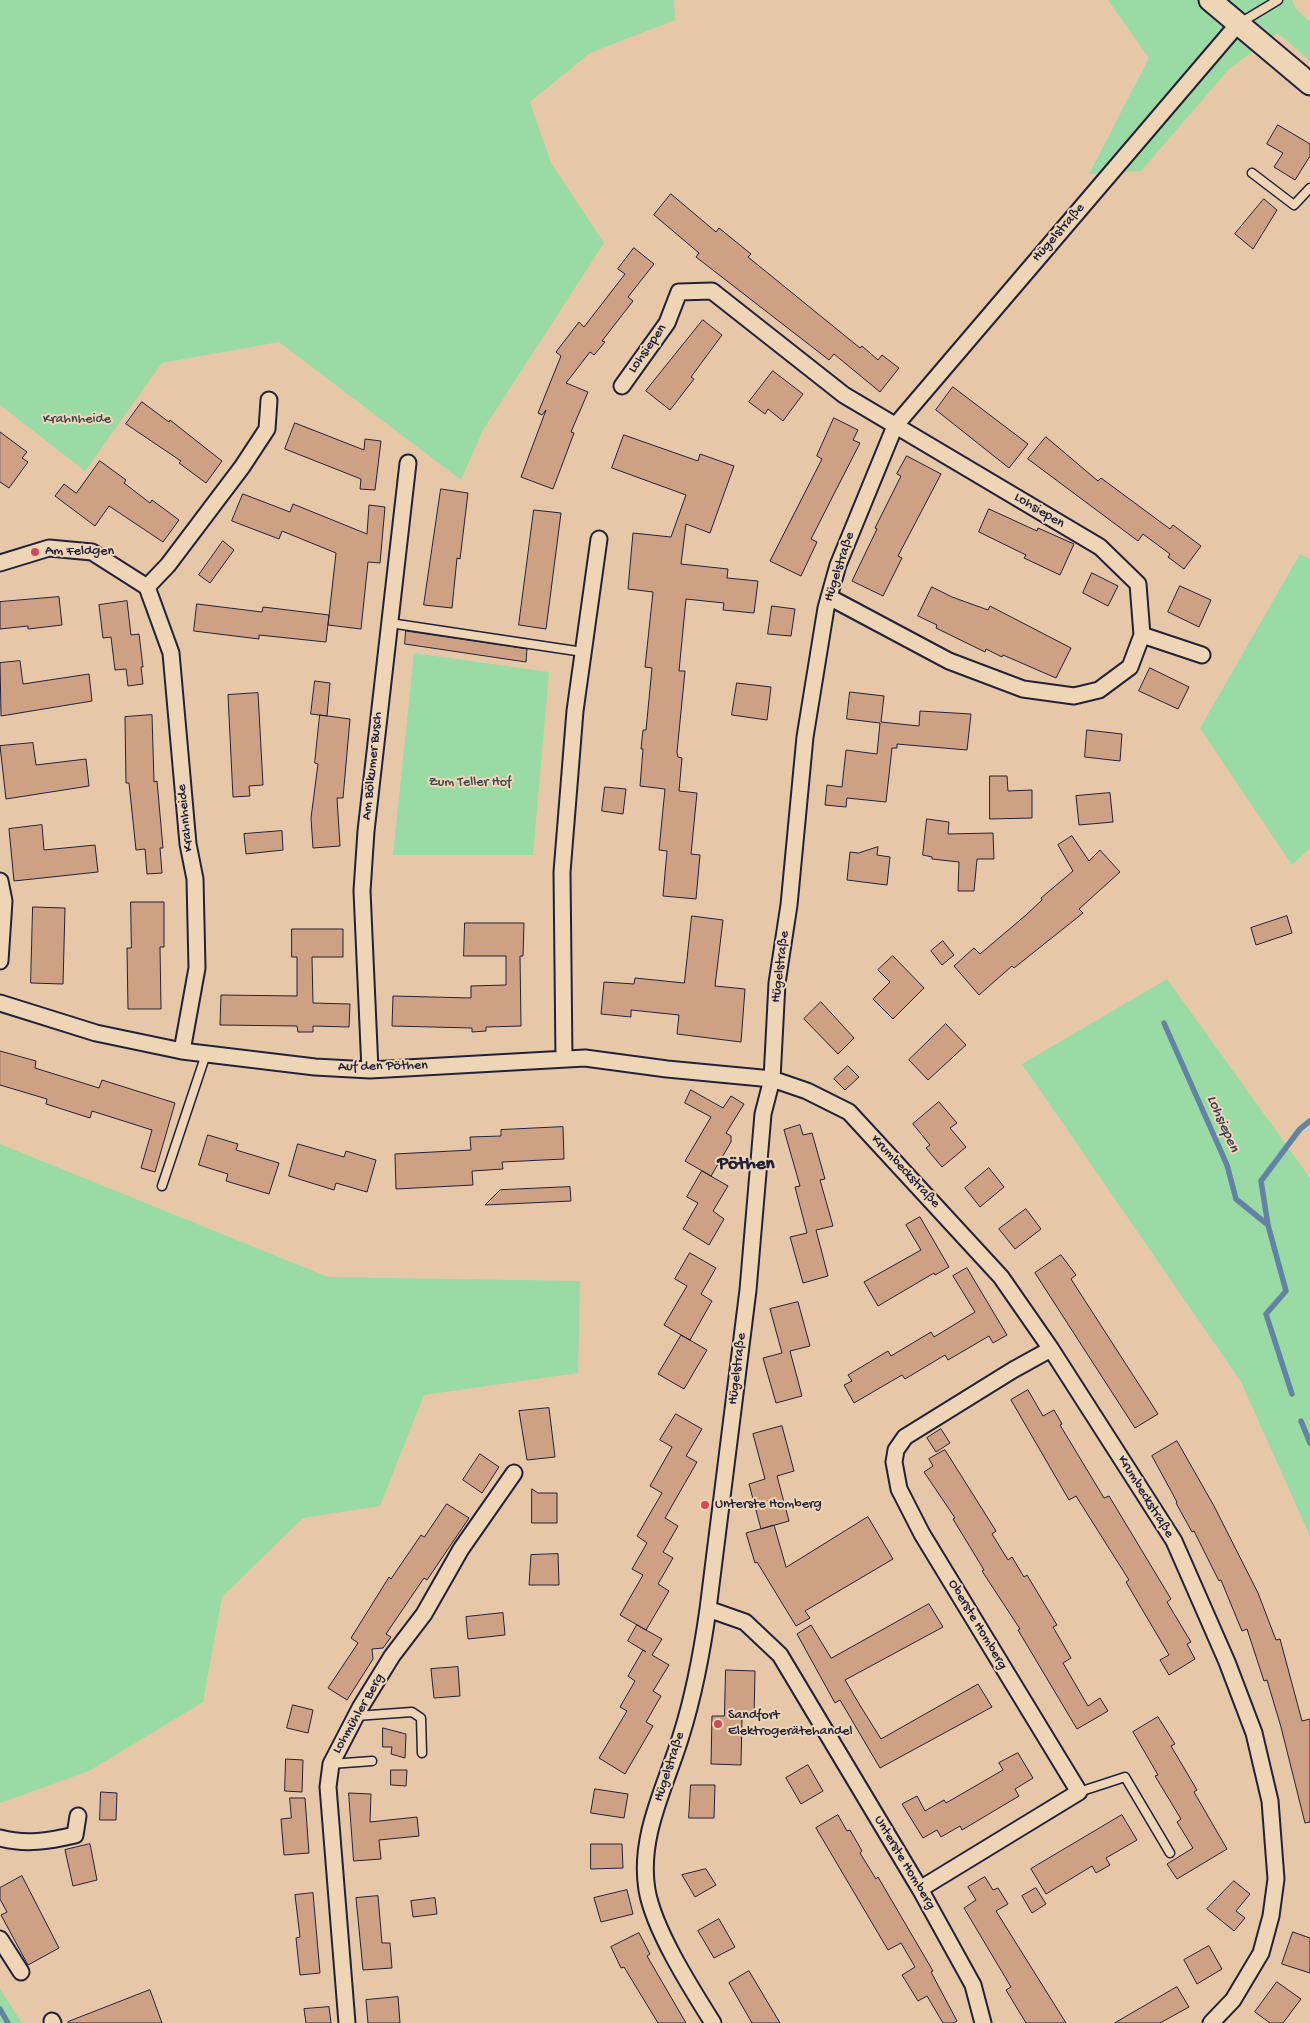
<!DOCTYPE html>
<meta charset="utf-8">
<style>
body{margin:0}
canvas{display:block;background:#e6c7a8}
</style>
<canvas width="1310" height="2023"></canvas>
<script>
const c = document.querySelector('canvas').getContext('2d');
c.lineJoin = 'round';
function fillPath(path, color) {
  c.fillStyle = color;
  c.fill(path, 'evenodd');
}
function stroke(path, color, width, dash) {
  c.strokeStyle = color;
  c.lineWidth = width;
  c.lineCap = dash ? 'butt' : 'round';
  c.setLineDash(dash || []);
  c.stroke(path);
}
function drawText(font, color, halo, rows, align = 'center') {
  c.font = font + ' "Gochi Hand",sans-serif';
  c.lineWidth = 4;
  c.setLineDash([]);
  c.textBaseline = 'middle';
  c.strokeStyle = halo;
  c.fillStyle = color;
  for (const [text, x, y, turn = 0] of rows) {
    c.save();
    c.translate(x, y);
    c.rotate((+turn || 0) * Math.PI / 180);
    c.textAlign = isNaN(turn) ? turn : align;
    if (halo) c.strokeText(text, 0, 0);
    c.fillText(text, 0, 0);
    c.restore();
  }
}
fillPath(new Path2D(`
 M0,0h674l1,20 -85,33 -60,49 21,61 53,80 -121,187 -22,50 -182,-138 -117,21 -77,108 -85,-66z
 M1108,0h184l4,9 14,13v39l-32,-28 -49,36 -88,102 -52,3 60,-116z
 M1300,554l10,5v289l-18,17 -92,-137z
 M414,653l135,19 -16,183h-140z
 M1167,979l143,199v358l-69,-154 -219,-318z
 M0,1144l328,133 252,4 -2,92 -154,22 -44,111 -77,12 -81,79 -19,105 -114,69 -89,32z
 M0,1989l22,34h-22z`), '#9adba5');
stroke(new Path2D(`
 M1164,1023l63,142 9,34 32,26 18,66 -20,23 26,80
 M1268,1225l-7,-44 39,-52 10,-8
 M1301,1421l9,22
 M0,2009l8,14`), '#6283a4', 5.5);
const building = new Path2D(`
 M1278,125l32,19v12l-15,24 -21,-13 9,-14 -16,-9z
 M671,194l45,38 3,-4 32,26 -3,3 112,91 2,-2 16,14 4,-5 17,13 -19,24 -46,-38 -5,6 -133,-103 3,-4 -45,-38z
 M1264,199l13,11 -24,39 -18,-15z
 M634,248l20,16 -26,33 5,4 -31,40 3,1 -11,13 -4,-3 -24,31 22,9 -17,40 3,1 -21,56 -32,-12 25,-67 -4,5 -4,-2 23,-57 -5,-4 23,-30 5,5 41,-53 -7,-5z
 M703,320l19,15 -31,42 3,2 -24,31 -24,-19z
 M773,371l30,23 -20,27 -15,-12 -3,5 -16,-12z
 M953,387l75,57 -19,24 -73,-58z
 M142,402l27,20 1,-2 52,41 -16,22 -27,-20 2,-2 -55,-37z
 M834,418l24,12 -5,10 7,3 -49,96 6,3 -16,34 -31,-15 52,-102 -5,-3z
 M295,423l69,27 1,-11 16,2 -6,49 -15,-1 1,-10 -76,-30z
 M0,432l27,20 -5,6 6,4 -19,26 -9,-6z
 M624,435l74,26 2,-7 34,12 -24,67 -24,-9 -5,40 47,5 -1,9 31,3 -4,32 -31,-3 1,-7 -38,-4 -7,72h6l-8,81 1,5 4,1 -3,33 18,2 -6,61 9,1 -4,44 -33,-3 4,-45 -8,-1 6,-61 -25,-3 3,-37h-2l2,-19h3l6,-62 -7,-1 8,-75 -25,-3 5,-56 38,4 15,-42 -74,-27z
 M1046,437l52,44 3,-3 69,51 3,-4 28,21 -17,23 -16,-12 2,-3 -27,-20 -5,7 -110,-82z
 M907,456l34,18 -43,82 4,2 -19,38 -31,-15 25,-52 -2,-1 26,-52 -4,-2z
 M100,461l26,19 -2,3 26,20 2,-3 27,20 -16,22 -54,-36 -14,20 -40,-30 9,-12 12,9z
 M441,489l27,4 -8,66 -3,-1 -5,50 -28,-3z
 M243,494l47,18 3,-8 74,30 2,-29 16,2 -5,56 -12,-1 -7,67 -33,-4 8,-72 -54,-22 -3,8 -47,-18z
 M989,509l48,22 1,-3 36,16 -14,31 -36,-17 2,-3 -47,-23z
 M534,510l27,3 -15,116 -27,-4z
 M223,541l11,9 -24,33 -11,-8z
 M1092,573l26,13 -10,20 -25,-13z
 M1180,586l31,14 -12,27 -31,-15z
 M932,587l20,10 36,13 2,-4 81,42 -15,30 -53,-23 -1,2 -16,-8 -1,3 -49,-24 1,-3 -19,-9z
 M59,597l3,28 -34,4v-3l-28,3v-27z
 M127,601l4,34 8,-1 4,33h-2l2,17 -15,2 -2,-17 -11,1 -4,-33 -8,1 -4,-33z
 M197,604l65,8 1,-5 66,8 -3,27 -67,-7v4l-65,-8z
 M772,606l23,3 -4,27 -23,-2z
 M406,631l121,18 -1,13 -121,-18z
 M20,661l3,23 66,-10 3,27 -91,15 -1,-53z
 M1150,668l39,19 -11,22 -39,-18z
 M315,681l15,2 -3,33 -16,-2z
 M737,683l34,4 -4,33 -35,-5z
 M850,692l34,4 -3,26 38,4 1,-15 51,3 -4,36 -70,-6v4h-5l-6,54 -39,-4 -1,9 -21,-2 2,-20 15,2 4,-37 31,4 3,-31 -33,-4z
 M258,693l5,92 -14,1 1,10 -17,1 -5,-102z
 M152,715l2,67 3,-1 6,67h-3l2,25 -15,1 -2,-25 -9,1 -7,-67h-3l-1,-66z
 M320,715l30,4 -7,79h-6l3,48 -27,2 -2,-30 7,-54 -3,-1z
 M1087,730l35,4 -2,27 -35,-4z
 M33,743l3,22 50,-6 3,27 -83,13 -6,-53z
 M990,776h17l1,15 24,-1v28l-42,1z
 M605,787l21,2 -3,25 -21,-3z
 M1110,793l3,29 -34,3 -3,-29z
 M927,819l22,3 -1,12 45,-1 1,26h-17l-3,32h-16l1,-29 -27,-3v-2l-9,-2z
 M42,825l2,25 51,-5 3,27 -84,9 -5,-52z
 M282,831l1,19 -37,4 -2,-20z
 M1072,836l17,25 11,-11 20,22 -41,37 4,4 -69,55 -2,-2 -33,29 -25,-29 20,-18 6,6 46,-39 16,-15 -1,-2 32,-27 -15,-26z
 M878,847l-1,8 13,2 -3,28 -40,-5 3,-28 8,1z
 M131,902h33v45h-4l1,62h-33l-1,-61h4z
 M33,907l32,1 -2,76 -32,-1z
 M692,916l31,4 -8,66 30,3 -4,53 -64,-8 2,-19 -48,-5v7l-30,-3 3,-32 30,2 1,-6 49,5z
 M1287,916l5,17 -36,12 -5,-17z
 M465,923h59l-1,33h-3l1,70 -35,1v4l-14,1v-4l-80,-2 1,-30 78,2v-12l35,-1v-29h-42z
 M292,929h51v28h-31l1,46 37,1 -1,23 -36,-1v6h-15l-1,-6 -77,-1 1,-30 76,1v-39h-5z
 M943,941l11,14 -12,10 -11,-14z
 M893,956l31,32 -31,31 -20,-20 17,-17 -12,-12z
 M821,1002l33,36 -16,16 -34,-35z
 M946,1024l20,21 -38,35 -19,-20z
 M0,1051l36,10 -1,7 64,20 3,-8 73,23 -20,69 -14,-4 11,-38 -60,-19 -2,7 -44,-14 1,-5 -47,-14z
 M848,1066l11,11 -14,13 -11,-11z
 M691,1090l32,18 8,-12 13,8 -18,29 5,3v6l-20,34 -26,-15 26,-44 -26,-14z
 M939,1102l18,21 -7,5 16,19 -24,20 -16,-19 4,-3 -17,-21z
 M800,1125l3,10 9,-2 13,46 -5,1 13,46 -17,4 12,46 -25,7 -13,-46 17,-4 -12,-46 5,-1 -16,-56z
 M563,1127l1,32 -62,3 1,7 -31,2 1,14 -77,4 -1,-35 76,-4 -1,-13 31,-1v-6z
 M208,1135l30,9 -2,6 43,13 -10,31 -43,-13 2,-7 -29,-9z
 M298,1144l46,13 2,-6 30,9 -9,32 -31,-9 -2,7 -45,-14z
 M989,1168l15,19 -24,20 -15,-19z
 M702,1171l26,15 -15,25 11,8 -15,26 -26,-16 15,-26 -11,-6z
 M570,1187l1,14 -86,4 15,-15z
 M1026,1209l15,20 -26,20 -16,-20z
 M920,1217l29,50 -14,8 -1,-2 -56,33 -14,-24 57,-32 -15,-25z
 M690,1253l26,15 -15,26 11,7 -22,39 -9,-5 26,15 -23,39 -26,-15 23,-39 -17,-10 23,-39 -12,-7z
 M1061,1255l15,20 -5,4 87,135 -23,14 -100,-155z
 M967,1268l40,67 -14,8 -4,-7 -41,24 -3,-5 -40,24 -3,-4 -48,28 -10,-18 8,-4 -4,-6 40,-24 3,5 40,-24 3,5 41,-25 -22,-36z
 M798,1302l12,44 -20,5 12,45 -26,7 -13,-45 19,-5 -12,-44z
 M1028,1390l15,26 11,-6 8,14 -2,1 44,73 5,-2 62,103 -4,3 24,40 -4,2 8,15 -26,16 -9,-15 9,-5 -43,-73 3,-2 -53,-84 -7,4 -58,-100z
 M549,1408l6,49 -28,3 -8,-49z
 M676,1414l26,15 -16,27 11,6 -32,56 13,8 -15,26 10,6 -15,26 11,7 -23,39 -26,-15 23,-40 -11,-6 15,-26 -10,-7 25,-43 -12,-7 22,-39 -12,-7z
 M782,1426l12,45 -17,5 12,45 -28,8 -12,-45 16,-5 -12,-45z
 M941,1429l9,14 -14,9 -9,-14z
 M1177,1441l37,65 44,87 18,47 4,-1 22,82 8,-2v103l-5,1 -24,-96 -14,-47 -3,1 -17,-52 -5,2 -21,-51 -2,1 -25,-50 -2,1 -16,-29 1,-1 -25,-46z
 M945,1450l51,81 -4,3 16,26 4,-3 12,20 3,-2 30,50 -4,2 18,31 -8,5 25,43 12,-8 8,13 -31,18 -59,-99 2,-1 -38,-58 2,-1 -31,-51 2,-1 -31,-46 9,-6 -4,-7z
 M480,1454l19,13 -17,26 -19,-13z
 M532,1489l6,4h19v30h-25z
 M447,1504l22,14 -42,62 -3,-2 -38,56 5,3 -8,11 -11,1 1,10 -26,41 -19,-12 30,-45 -7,-5 38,-61 2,2 30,-44 3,2z
 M868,1517l25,42 -88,52 5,7 -14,8 -39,-64 -2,1 -9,-30 28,-8 12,42z
 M558,1554l1,31h-30l2,-30z
 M929,1604l14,23 -98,53 16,27 20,32 97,-55 14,23 -112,61 -40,-68 -5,3 -38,-69 14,-9 20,33z
 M503,1613l2,22 -37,4 -2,-22z
 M637,1625l25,14 -10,16 17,10 -16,26 8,5 -15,26 7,4 -28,48 -26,-16 28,-47 -7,-4 15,-26 -7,-5 15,-26 3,2 -18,-11z
 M458,1667l2,29 -26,2 -3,-29z
 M726,1670l29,1 -1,46h-12l-1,48 -30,-1 1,-48h12z
 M293,1705l20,5 -5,23 -21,-5z
 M1158,1717l17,27 -4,2 26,44 -3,2 33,57 -50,30 -10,-15 26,-16 -16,-26 4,-3 -26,-43 3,-1 -25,-43z
 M383,1728l23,6 -1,24 -14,-4 1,-7h-9z
 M1018,1753l15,25 -18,11 4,7 -57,34 -2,-4 -19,11 -4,-7 -14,8 -21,-34 15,-8 8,15 19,-11 2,3 57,-33 -4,-7z
 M286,1759l17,1 -1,32 -17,-1z
 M808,1765l15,26 -22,13 -15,-26z
 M391,1770h16l-1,16 -15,-1z
 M691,1785h24l-1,33h-25z
 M595,1789l33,5 -4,24 -33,-5z
 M101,1792l16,1 -1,27h-16z
 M349,1793l22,1 -1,28 47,-5 2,19 -40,4 2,19 -27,2z
 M290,1798h15l4,55 -25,2 -3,-36 10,-1z
 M838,1815l9,16 3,-1 12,21 -2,2 16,26 2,-2 55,94 -2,1 26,49 -3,2h-11l-16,-27 -9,5 -16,-26 13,-8 -14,-24 -13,7 -72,-122z
 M1122,1815l15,25 -31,18 4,7 -14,8 -4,-7 -46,28 -15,-25z
 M90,1844l7,36 -24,6 -8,-36z
 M591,1844h31l1,24 -32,1z
 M706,1869l10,16 -21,12 -13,-22z
 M22,1876l37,72 -31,17 -27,-50 6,-3 -7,-13v-11z
 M985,1877l8,13 5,-2 10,16 -12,7 70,112h-40l-20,-33 5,-3 -47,-79 12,-8 -8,-13z
 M1234,1881l16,13 -14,17 9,7 -11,13 -27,-22z
 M1036,1888l10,16 -14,9 -10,-17z
 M627,1890l6,24 -32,8 -7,-24z
 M313,1893l7,80 -20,2 -4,-37 4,-1 -5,-42z
 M378,1896l4,47h8l2,25 -29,2 -7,-72z
 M435,1898l2,16 -24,3 -2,-16z
 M719,1919l16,28 -21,11 -16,-27z
 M1293,1932l17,6v35l-28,-9z
 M639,1933l11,21 -3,2 39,67h-28l-34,-56 -3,1 -10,-21z
 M1209,1946l13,23 -25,15 -13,-24z
 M749,1971l31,52h-28l-23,-40z
 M1277,1982l24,17 -18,24h-13l-15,-11z
 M1177,1987l12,20 -29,16h-45z
 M150,1990l12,33h-94v-1z
 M398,1997l2,26h-32l-2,-23z
 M329,2007l2,16h-25l-2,-14z`);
fillPath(building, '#cea184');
stroke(building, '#22223b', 1);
const lane = new Path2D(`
 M1240,23l38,-23
 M1252,173l42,32 16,-17
 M390,623l193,29
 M162,1186l44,-132
 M356,1716l56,-4 9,6 1,35
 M331,1764l41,-3
 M1079,1792l46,-15 45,76`);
const street = new Path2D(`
 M622,386l45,-63 12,-31 33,-1 132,104 256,152 38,37 4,51 -12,32 -31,23 -25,6 -51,-7 -74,-28 -120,-64
 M0,563l49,-15 43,4 55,35 24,66 17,191 7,35 2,89 -15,83
 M147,587l21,-22 74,-98 25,-38 2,-29
 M1142,635l60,20
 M0,881l4,20 -4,60
 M0,1003l96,30 86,18 133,16 55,3 215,-12 82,11 105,10 35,12 42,21 152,165 50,72 123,192 53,121 27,71 16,68 6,78 -5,37 -10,37 -28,47 -22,23
 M564,1059l-2,-187 13,-161 24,-172
 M370,1070l-8,-179 4,-60 42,-368
 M708,1609l37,13 35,33 140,234 53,96 10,38
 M0,1838c26,7 49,3 75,-3l3,-19
 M920,1889l159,-97 -157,-258 -23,-45 -5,-27 2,-12 9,-13 108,-67 38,-21
 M0,1939l21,33
 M52,2021l1,2
 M347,2023l-19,-236 3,-23 29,-56 32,-52 32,-42 37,-65 53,-76
 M713,2023c-22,-35 -59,-93 -66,-133 -9,-54 19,-104 34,-154 13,-41 21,-84 27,-127l40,-319 15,-176 9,-35 5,-96 12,-78 16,-168 21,-129 12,-43 57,-139 343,-402`);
const secondary = new Path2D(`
 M1210,0l100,84`);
stroke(lane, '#22223b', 11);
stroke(street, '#22223b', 19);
stroke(secondary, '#22223b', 25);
stroke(lane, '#eed5b6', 8);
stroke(street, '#eed5b6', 15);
stroke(secondary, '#eed5b6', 21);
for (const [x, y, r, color] of [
 [35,552,5,"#d1495b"],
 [705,1505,5,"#d1495b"],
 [718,1724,5,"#d1495b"]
]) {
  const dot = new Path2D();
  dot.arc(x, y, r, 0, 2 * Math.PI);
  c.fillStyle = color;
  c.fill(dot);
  stroke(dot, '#eed5b6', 2);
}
drawText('14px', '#22223b', '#eed5b6', [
 ["Hügelstraße",1059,233,-49],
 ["Lohsiepen",648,349,-55],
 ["Lohsiepen",1039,511,31],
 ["Hügelstraße",840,567,-72],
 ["Am Bölkumer Busch",373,766,-84],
 ["Krahnheide",186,818,-96],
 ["Hügelstraße",781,967,-83],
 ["Auf den Pöthen",383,1067,-1],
 ["Krumbeckstraße",905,1172,47],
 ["Hügelstraße",738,1369,-83],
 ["Krumbeckstraße",1145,1497,58],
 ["Oberste Homberg",977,1625,59],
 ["Lohmühler Berg",359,1714,-60],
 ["Hügelstraße",670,1767,-72],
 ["Unterste Homberg",904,1863,59]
]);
drawText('14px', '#3a4750', '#eed5b6', [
 ["Krahnheide",77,420],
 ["Zum Teller Hof",470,783]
]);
drawText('14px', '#22223b', '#eed5b6', [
 ["Am Feldgen",45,552],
 ["Unterste Homberg",715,1505],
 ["Sandfort",728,1716],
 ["Elektrogerätehandel",728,1732]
], 'left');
drawText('italic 15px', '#37425e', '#eed5b6', [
 ["Lohsiepen",1222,1124,66]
]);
drawText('bold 19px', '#22223b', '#eed5b6', [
 ["Pöthen",746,1165]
]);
</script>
